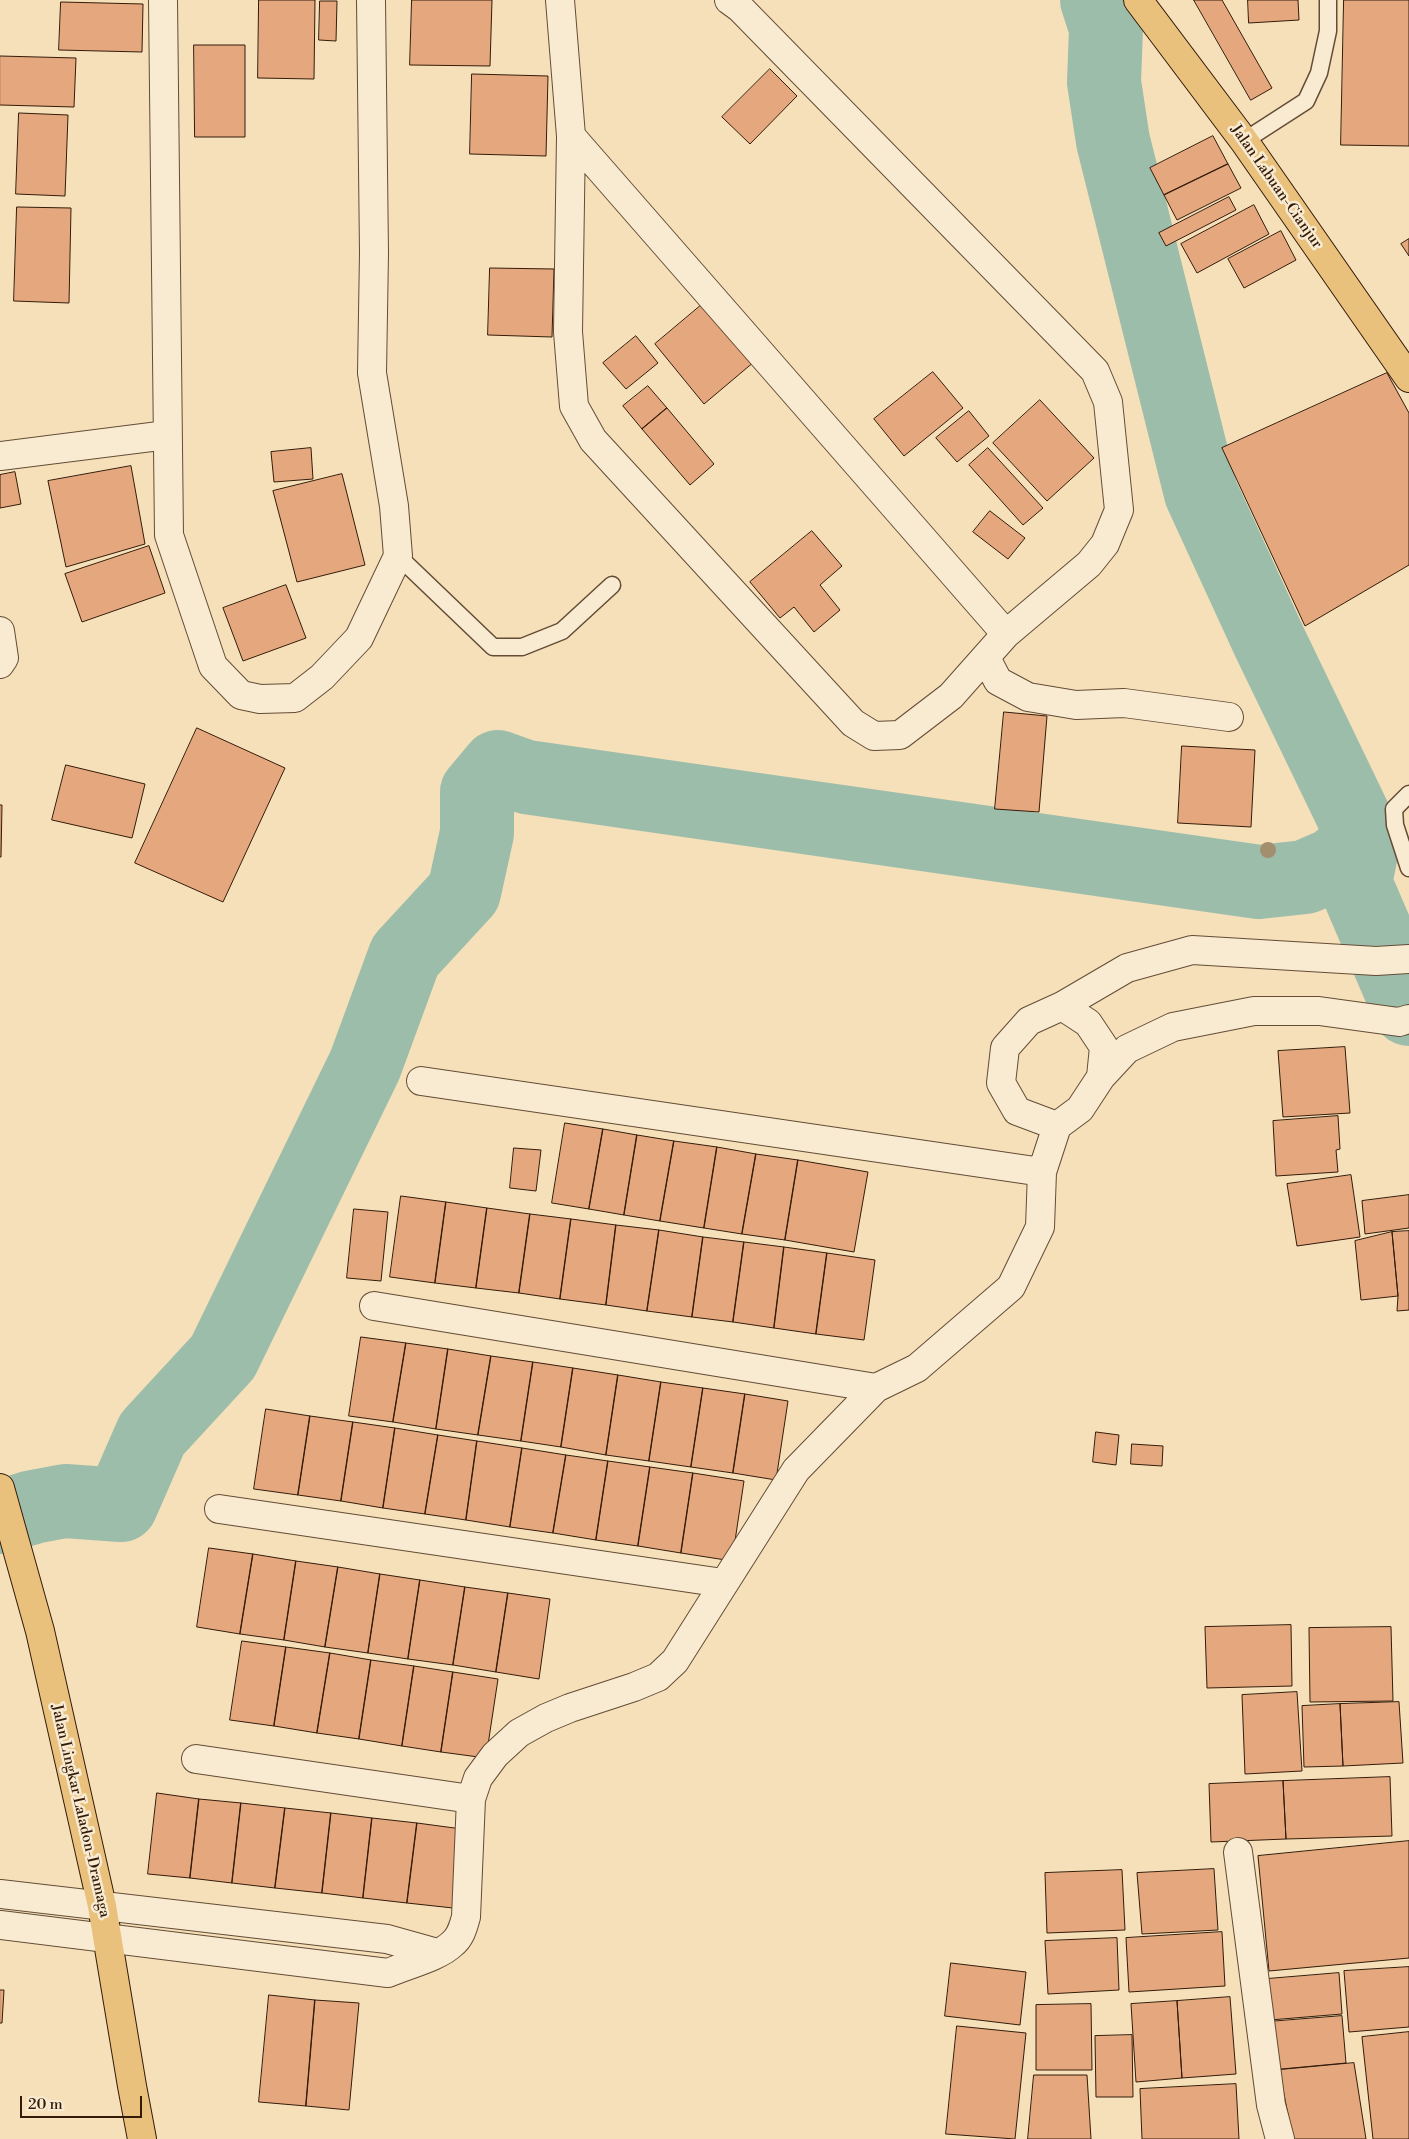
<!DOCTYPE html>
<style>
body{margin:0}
#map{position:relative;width:1409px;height:2139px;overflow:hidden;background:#f5e0ba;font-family:"Libre Bodoni",serif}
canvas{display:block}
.scale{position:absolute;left:20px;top:2096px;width:122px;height:22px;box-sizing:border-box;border:2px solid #341b09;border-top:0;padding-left:6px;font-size:15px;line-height:18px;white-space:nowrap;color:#341b09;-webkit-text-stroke:4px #f8ebd2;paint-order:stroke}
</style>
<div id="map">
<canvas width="1409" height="2139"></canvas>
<div class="scale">20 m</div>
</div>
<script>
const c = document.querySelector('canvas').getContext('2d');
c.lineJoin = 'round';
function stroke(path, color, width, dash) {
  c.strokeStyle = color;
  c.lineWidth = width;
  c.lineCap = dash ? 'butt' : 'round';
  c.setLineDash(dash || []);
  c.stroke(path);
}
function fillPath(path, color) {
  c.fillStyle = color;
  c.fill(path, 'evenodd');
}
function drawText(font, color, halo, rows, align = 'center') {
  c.font = font + ' "Libre Bodoni",serif';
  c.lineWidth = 5;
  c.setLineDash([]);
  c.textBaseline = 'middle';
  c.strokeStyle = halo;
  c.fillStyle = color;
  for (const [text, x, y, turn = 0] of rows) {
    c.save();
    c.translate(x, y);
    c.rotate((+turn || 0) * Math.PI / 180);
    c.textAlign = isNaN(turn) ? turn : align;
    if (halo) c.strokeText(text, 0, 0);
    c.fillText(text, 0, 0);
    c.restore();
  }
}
stroke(new Path2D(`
 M1097,0l9,28 -2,54 9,59 88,352 68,148 95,197 -9,45 54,126
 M0,1517l33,-10 32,-6 56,4 31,-71 71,-77 142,-292 40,-109 59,-64 13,-59v-41l21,-25 28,10 733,105 46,-5 30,-13 29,-26`), '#9dbdab', 74);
const building = new Path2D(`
 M259,0h56l-1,79 -56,-1z
 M412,0h80l-2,66 -80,-1z
 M1194,0h28l50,88 -21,12z
 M1248,0h50l1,20 -50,3z
 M1344,0h65v146l-68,-1z
 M320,1h17l-1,40 -17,-1z
 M61,2l82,2 -1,48 -83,-2z
 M194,45h51v92h-50z
 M0,56l76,2 -2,49 -74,-2z
 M770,69l27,27 -47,48 -28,-27z
 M472,74l76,2 -2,80 -76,-2z
 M19,113l49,2 -3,81 -49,-2z
 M1213,136l15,28 -64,31 -14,-27z
 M1228,164l13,24 -64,32 -13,-25z
 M1229,197l7,13 -70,36 -7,-13z
 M1254,205l15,29 -72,39 -16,-29z
 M17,207l54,1 -2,95 -55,-2z
 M1281,231l15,29 -52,28 -16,-29z
 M1409,239v17l-8,-12z
 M490,268l64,1 -2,68 -64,-2z
 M711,297l50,59 -57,48 -49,-60z
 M636,336l22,27 -32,26 -23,-26z
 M933,372l30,36 -59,48 -30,-37z
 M1387,373l22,40v152l-104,61 -83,-178z
 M648,386l19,22 -25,21 -19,-23z
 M1040,400l54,58 -47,43 -54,-58z
 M667,408l47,56 -24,21 -48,-56z
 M969,411l20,25 -32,26 -21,-24z
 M311,448l2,31 -39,3 -3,-30z
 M988,448l55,60 -20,17 -54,-60z
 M131,466l14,78 -79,23 -18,-86z
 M15,472l6,32 -21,4v-33z
 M342,474l23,91 -68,17 -24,-91z
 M990,511l35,27 -17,21 -35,-27z
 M812,531l30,35 -22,19 20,25 -26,22 -20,-25 -14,11 -30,-36z
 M149,546l16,47 -83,29 -17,-48z
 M286,585l20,53 -63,23 -20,-53z
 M1004,712l43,4 -8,96 -44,-3z
 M197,728l88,40 -62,134 -88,-39z
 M1182,746l73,4 -4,77 -73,-4z
 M66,765l79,19 -13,54 -80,-18z
 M0,805h2l-1,52h-1z
 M1345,1047l5,66 -67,4 -5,-66z
 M1338,1116l2,33 -4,1 2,22 -62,4 -3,-55z
 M565,1123l38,6 -14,80 -37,-6z
 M603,1129l34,6 -13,80 -35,-6z
 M637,1135l37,6 -14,80 -36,-6z
 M674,1141l43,6 -13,81 -44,-7z
 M717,1147l39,7 -14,80 -38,-6z
 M514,1148l27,2 -5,41 -26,-3z
 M756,1154l42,6 -13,80 -43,-6z
 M798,1160l70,12 -14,80 -69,-12z
 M1351,1175l9,62 -63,9 -10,-62z
 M1409,1195v33l-44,6 -3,-33z
 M401,1196l45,6 -11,81 -45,-6z
 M446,1202l41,6 -11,80 -41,-5z
 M487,1208l43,6 -11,79 -43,-5z
 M354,1209l34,3 -7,69 -34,-3z
 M530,1214l41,5 -11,80 -41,-6z
 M571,1219l45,6 -10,80 -46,-6z
 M616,1225l43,5 -12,81 -41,-6z
 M659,1230l44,7 -11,80 -45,-6z
 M1409,1231v79l-12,1 1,-15 -6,-64z
 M1392,1232l6,64 -37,4 -6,-59z
 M703,1237l41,5 -11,80 -41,-5z
 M744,1242l40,5 -10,81 -41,-6z
 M784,1247l43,6 -11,81 -42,-6z
 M827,1253l48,7 -11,80 -48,-6z
 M361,1337l45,6 -13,79 -44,-6z
 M406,1343l42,6 -12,80 -43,-7z
 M448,1349l43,7 -13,79 -42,-6z
 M491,1356l42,6 -12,79 -43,-6z
 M533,1362l40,6 -12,79 -40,-6z
 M573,1368l45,7 -12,80 -45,-8z
 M618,1375l43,7 -12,79 -43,-6z
 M661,1382l42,6 -12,79 -42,-6z
 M703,1388l42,6 -12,79 -42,-6z
 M745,1394l43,7 -12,79 -43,-7z
 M266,1409l44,7 -12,79 -44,-6z
 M310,1416l43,6 -12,79 -43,-6z
 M353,1422l42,6 -12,80 -42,-7z
 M395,1428l43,7 -13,79 -42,-6z
 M1096,1432l23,3 -3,30 -23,-3z
 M438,1435l39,6 -11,79 -41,-6z
 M477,1441l45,7 -12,79 -44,-7z
 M1132,1444l31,2 -1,20 -31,-2z
 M522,1448l44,7 -13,78 -43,-6z
 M566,1455l42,6 -12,79 -43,-7z
 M608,1461l42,6 -12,79 -42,-6z
 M650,1467l43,6 -12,80 -43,-7z
 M693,1473l51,8 -12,80 -51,-8z
 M209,1548l44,6 -13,80 -43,-7z
 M253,1554l43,7 -12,79 -44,-6z
 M296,1561l42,6 -13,80 -41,-7z
 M338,1567l42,7 -12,79 -43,-6z
 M380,1574l40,6 -12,79 -40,-6z
 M420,1580l45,7 -12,78 -45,-6z
 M465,1587l43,6 -12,79 -43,-7z
 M508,1593l42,6 -11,80 -43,-7z
 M1291,1625l1,61 -85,2 -2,-61z
 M1391,1627l2,74 -83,1 -1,-74z
 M242,1641l44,6 -12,79 -44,-6z
 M286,1647l44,6 -13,80 -43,-7z
 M330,1653l41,7 -12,79 -42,-6z
 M371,1660l43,6 -12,80 -43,-7z
 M414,1666l39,6 -12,80 -39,-6z
 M453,1672l45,7 -12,79 -45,-6z
 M1297,1692l5,79 -57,3 -3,-79z
 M1399,1702l4,61 -60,3 -3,-62z
 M1340,1704l3,62 -39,1 -2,-61z
 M1390,1777l2,59 -106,3 -3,-58z
 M1283,1781l3,58 -75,3 -2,-58z
 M157,1793l42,6 -9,79 -42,-4z
 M199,1799l42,4 -9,80 -42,-5z
 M241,1803l44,5 -10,80 -43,-5z
 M285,1808l46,5 -9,80 -47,-5z
 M331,1813l41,5 -9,80 -41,-5z
 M372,1818l45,5 -10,80 -44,-5z
 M417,1823l45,6 -9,79 -46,-5z
 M1409,1841v117l-140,13 -11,-115z
 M1214,1869l4,61 -76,4 -5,-61z
 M1122,1870l3,60 -78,3 -2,-60z
 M1222,1932l3,54 -96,6 -3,-54z
 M1117,1938l2,52 -71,4 -3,-53z
 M951,1963l75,9 -6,53 -75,-9z
 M1409,1967v60l-60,5 -5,-61z
 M1339,1973l3,41 -72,6 -3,-41z
 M0,1990h4l-2,33h-2z
 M269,1995l46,5 -9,106 -47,-4z
 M1230,1997l6,77 -54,4 -5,-77z
 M315,2000l44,3 -10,107 -43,-4z
 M1177,2001l5,77 -46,4 -5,-78z
 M1091,2004l1,66h-56v-65z
 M1342,2016l4,47 -75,7 -4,-48z
 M957,2026l69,7 -11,106 -69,-5z
 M1409,2032v107h-36l-11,-102z
 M1132,2035l1,62h-37l-1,-61z
 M1354,2063l12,76h-73l-14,-69z
 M1034,2075h53l4,64h-63z
 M1236,2084l3,55h-97l-2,-50z`);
fillPath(building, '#e5a87e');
stroke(building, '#341b09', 1);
const lane = new Path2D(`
 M1244,141l62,-40 13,-28 9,-42v-31
 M398,556l95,91h29l40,-16 50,-46
 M1409,794l-15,15 1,16 14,43`);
const street = new Path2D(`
 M163,0l6,535 44,131 28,29 19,4 35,-1 27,-21 37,-39 39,-82 -4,-50 -22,-133 2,-120 -3,-253
 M560,0l11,136 -3,196 6,74 19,34 260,283 21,13 26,-1 51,-39 55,-62 83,-70 16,-20 14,-34 -11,-108 -13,-31 -355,-363 -11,-8
 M571,136l435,498
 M0,456l167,-21
 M0,631l4,27 -4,6
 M986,658l12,23 30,16 48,8 48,-2 105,14
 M1062,1006l26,17 16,24 -3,30
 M421,1081l621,91
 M1057,1126l-40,-15 -16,-28 4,-35 24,-27 33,-15 65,-38 65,-18 184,11 33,-2
 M374,1306l502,82
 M219,1509l504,74
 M196,1759l275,40
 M1238,1852l33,253 9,34
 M0,1894l387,45 50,14
 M0,1925l388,48c18,-8 51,-16 64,-29 9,-7 11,-17 14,-27l5,-118 7,-21 17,-23 24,-22 27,-15 24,-10 64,-21 24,-10 17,-16 121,-191 80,-82 41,-20 94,-81 29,-60 2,-55 15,-46 23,-17 21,-32 26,-28 46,-22 81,-16h65l80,11 10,-3`);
const primary = new Path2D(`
 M0,1488l40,143 62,275 30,180 10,53`);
const highway = new Path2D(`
 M1138,0l106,141 165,237`);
stroke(lane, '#644c35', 19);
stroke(street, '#644c35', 30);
stroke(primary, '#341b09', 30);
stroke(highway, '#341b09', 30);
stroke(lane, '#f8ebd2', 16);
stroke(street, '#f8ebd2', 28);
stroke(primary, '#eac07d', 28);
stroke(highway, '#eac07d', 28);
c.fillStyle = '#a28f6e';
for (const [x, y] of [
 [1268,850]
]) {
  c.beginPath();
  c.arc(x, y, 8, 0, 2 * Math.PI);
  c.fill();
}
drawText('15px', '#341b09', '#f8ebd2', [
 ["Jalan Labuan-Cianjur",1276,187,55],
 ["Jalan Lingkar Laladon-Dramaga",80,1811,77]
]);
</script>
